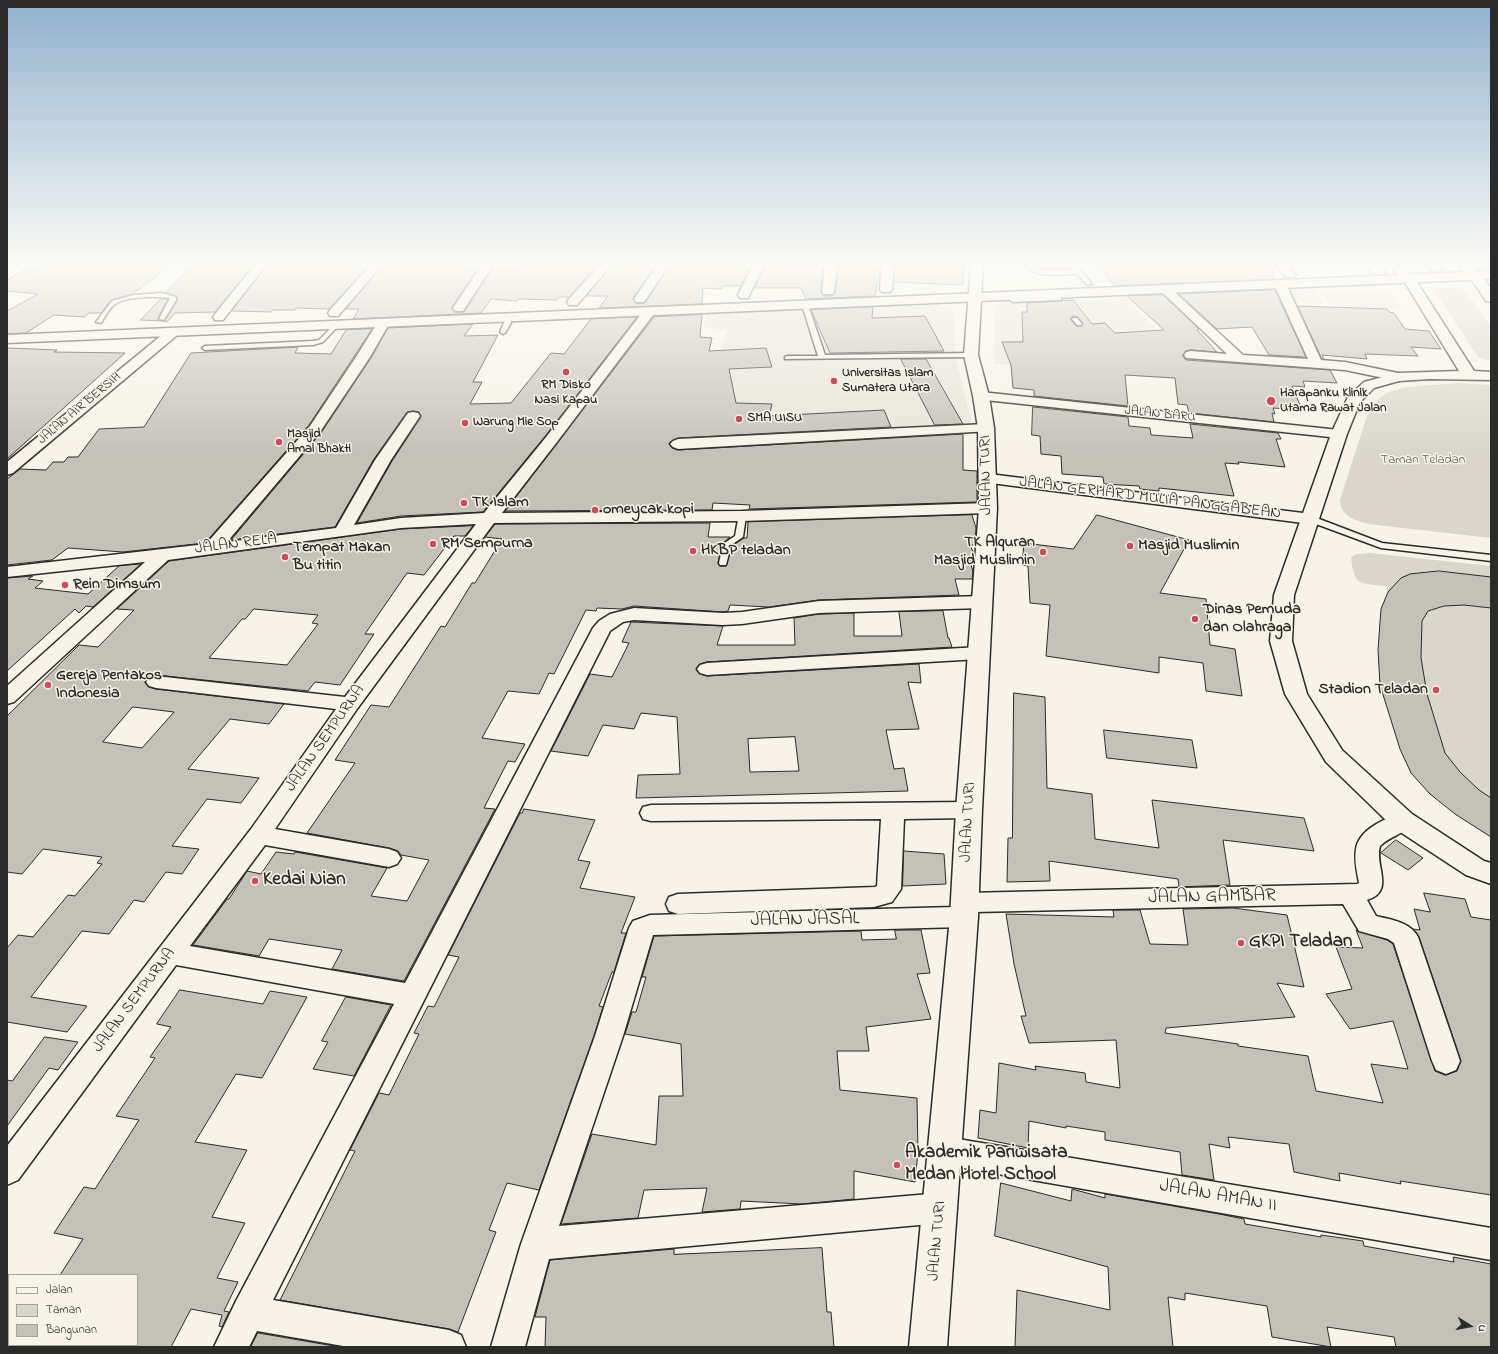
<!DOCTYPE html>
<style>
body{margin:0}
#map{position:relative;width:1498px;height:1354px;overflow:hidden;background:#f7f3e8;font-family:"Indie Flower",sans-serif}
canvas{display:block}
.frame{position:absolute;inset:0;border:8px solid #2b2b2b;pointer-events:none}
.legend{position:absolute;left:8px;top:1274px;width:130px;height:72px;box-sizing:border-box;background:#f7f3e8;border:1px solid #a5a39c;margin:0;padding:5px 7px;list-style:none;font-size:12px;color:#2b2b2b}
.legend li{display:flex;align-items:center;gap:8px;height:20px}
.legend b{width:20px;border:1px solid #a5a39c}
.north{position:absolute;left:1450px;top:1306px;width:40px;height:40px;-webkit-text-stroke:3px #f7f3e8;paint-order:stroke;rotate:101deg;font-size:11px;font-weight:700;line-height:16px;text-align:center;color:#2b2b2b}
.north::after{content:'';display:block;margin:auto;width:14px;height:18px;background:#2b2b2b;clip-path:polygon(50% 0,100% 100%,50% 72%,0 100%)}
</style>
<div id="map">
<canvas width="1498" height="1354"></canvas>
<div class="frame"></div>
<ul class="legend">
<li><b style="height:5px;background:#f7f3e8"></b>Jalan</li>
<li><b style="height:11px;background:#dad6cc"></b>Taman</li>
<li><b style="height:11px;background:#c4c1b9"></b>Bangunan</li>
</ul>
<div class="north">U</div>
</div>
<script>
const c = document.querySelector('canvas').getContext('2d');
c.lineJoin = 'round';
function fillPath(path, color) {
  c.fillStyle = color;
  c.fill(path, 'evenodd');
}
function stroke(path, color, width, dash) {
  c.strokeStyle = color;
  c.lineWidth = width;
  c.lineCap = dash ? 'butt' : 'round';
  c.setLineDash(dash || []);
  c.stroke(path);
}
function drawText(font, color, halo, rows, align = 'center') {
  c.font = font + ' "Indie Flower",sans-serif';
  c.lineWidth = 3;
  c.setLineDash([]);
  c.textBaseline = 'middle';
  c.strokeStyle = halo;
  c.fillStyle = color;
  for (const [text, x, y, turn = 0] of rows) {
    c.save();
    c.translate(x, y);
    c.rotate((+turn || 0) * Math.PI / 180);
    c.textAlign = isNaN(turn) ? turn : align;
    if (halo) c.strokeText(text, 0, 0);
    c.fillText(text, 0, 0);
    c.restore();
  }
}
fillPath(new Path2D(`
 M1287,289l29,1 8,14 -30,-2z
 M1321,291l71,4 8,14 -71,-4z
 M1075,297l2,3 47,-3 33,33 4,-1 8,8 -151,29 -23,-2v-56l3,-4 7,-3z
 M933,304l10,1 9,4 3,4v43l18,71 -286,13 9,-39 20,-40 11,-31 -23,-2 2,-14z`), '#e8e4da');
fillPath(new Path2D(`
 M1432,287l32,2 27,38v34l-13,-4z
 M1459,383l32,2v153l-123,-14c-13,-4 -28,-8 -28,-24l26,-81 7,-15 13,-11 20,-6z
 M1370,553l121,13v271l-36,-23 -44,-41 -11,-24 -20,-64 -2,-35 3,-41 7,-17 -2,-6c-27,-3 -32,0 -35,-29l6,-3z`), '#dad6cc');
const building = new Path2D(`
 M42,265h129l-39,29 -21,6 -10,13h-12l-5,4 -30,-2 -28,18 -19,1v-23l31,-17 -31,-3v-11l19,-10 5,2z
 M192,265h61l-38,47 -40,1 -8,9 -3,-1 14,-21 -2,-4 -10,-3z
 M267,265h102l-40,44 -33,-1 -1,2h-22l-2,2 -39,-1z
 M383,265h80l-1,2 16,1 -26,39 3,5h9l29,-44 33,-1 1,-2h71l-29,32h-9l-3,3 -39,-1 -1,2 -26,-2 -10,14 -128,6 6,-10h-13z
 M612,265h44l-23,33 3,6 9,-1 25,-38h81l-10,21h-18l-1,3 -19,-1 -1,16 -103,4 9,-12h-22z
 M765,265l58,1 -2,26 3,4h8l3,-4 3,-27h42l-1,17h-2l-2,14 -69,3 -5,-11h-46z
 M895,265h69l-1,20 -69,-3z
 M1096,265h175l3,14 -158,7z
 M1275,290l31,67 -37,-2 -17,-28 -35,2 -38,-35z
 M1163,295l36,34 -2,1 20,22 -26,-2 -5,1 -3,5 3,4 144,10 7,13 -34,-2 2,6 -13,-1 10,24 -29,-2 2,6 -3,-1 2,9 -85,-9 -2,-8 -9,-1 -3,-26 -50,-3 3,31 -94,-10v-6l-21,-2 -2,-23 -9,-23h21l-1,-30h5v-9l46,-3 19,24 13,-1 10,10 49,-3 -37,-34zM1073,316l5,1 5,8 -7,1 -6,-7z
 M161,299h7l-10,19 1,2 4,1 -22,-1z
 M1298,306l89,3 2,3 5,1 11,16 24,2 12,18 -30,-2 7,9 -53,-2 2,5 -45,-4 2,4h-2z
 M873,307l-1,11 53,-2 19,35 -114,2 -19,-43z
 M702,315l-2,22 12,1 -3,13 57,-3 6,19 -43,2 7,34 36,1 -3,12 115,-6 7,17 -213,11 -9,5 3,5 6,2 285,-16v36l14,1v31l-228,7 1,-4 -37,-2 -1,7 -207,1 149,-194z
 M637,317l-91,118 -63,77 -82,4 -44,7 35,-62 29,-44 -2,-5 -6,-1 -6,1 -33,47 -39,68 -104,13 90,-107 50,-75 17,-30 85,-4 -9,12 34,-1 -25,47h9l-12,22 41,-1 40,-50 13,1 27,-35z
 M372,329l-63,96 -104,118 -82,9 -55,-4 -16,12 -45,5v-86l13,-10 26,1 7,-8h11l4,-5h10l21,-28 45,-2 47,-74 107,-6 -3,6 36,1 15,-24z
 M7,348l50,2 -3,2 71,1 -118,106z
 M901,359h25l37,65 -28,1z
 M1033,407l95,10 1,9 21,2 1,7 42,3 -3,-14 88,9 3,6h-5l9,28 -47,-5 1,2 -14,-1 9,33 -75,-8v3l-19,-2 -1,-3 -35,-2 -1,-7 -41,-3 -1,-18 -20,-2 -1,-18 -8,-1z
 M972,515l4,13 -1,17h-5l4,9 -1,7h-3l3,11 -1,7h-17l4,16 -140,5 -50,7 -39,-2 -2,6 -5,1 -89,-6 -12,3 -25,-1 -1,3 -10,-1 -32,64 -5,-1 -10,21 -31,-3 -26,47 43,6 -10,18 -7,-1 -24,47 11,1 -91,172 -72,-12 10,-19 -73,-11 -10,17 -66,-11 34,-46h2l18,-28 14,3 15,-22 18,2 1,-2 92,16 -16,28 36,5 22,-41 -28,-5 -3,-4 -9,-3 -82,-15 48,-70 -20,-3 36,-55 18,2 52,-81 4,1 27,-44h3l27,-44 -17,-2 10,-13 215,-1 -2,14h22l-8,7 -4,19 2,3h6l6,-20 12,-8h3l1,-16z
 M1097,515l92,25 -29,53 46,6 4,46 25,4 7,47 -36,-5 -3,-28 -44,-6v16l-113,-17 4,-51 -20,-2 -2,-37 -6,-1 2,-22 49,6z
 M473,526l-8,10h-11l-30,39 -17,-2 -42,61h9l-34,51 -25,-3 -7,9 -152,-16 -8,2 -3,6 4,4 7,2 128,15 -15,20 -39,-5 -42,50 71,9 -18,25 -34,-4 -35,47 27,3 -17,25 -16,-2 -22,30 -10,-2 -25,34 -27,-3 -51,66 56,9 -20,26 -60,-10v-74l11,-13 15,2 35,-42 7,1 27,-32 -5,-1 5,-6 -59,-8 -21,25 -15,-2v-156l72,-71 19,2 36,-37 -17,-1 52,-48 232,-32zM254,609l64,6 -6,8 6,1 -31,41 -78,-7 33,-39h3zM133,707l41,5 -32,36 -39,-6z
 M141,564l-48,43 -7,-1 -7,7 -4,-4 -68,62v-93l26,-2 -5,3 15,2 -8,7 53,6 31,-28z
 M1439,571l52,6v31l-27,-3 -20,1 -16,5 -6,10 -1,37 6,36 18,59 15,19 19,18 12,8v39l-36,-23 -25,-20 -19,-21 -11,-24 -20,-64 -2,-35 3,-41 7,-17 13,-14 9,-4z
 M943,611l5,27h1l3,9 -245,15 -7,2 -4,5 4,5 7,2 212,-12 2,19 -13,-1 11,47 -33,1 8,39 10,-1 4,23 -272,7 2,-23 42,-1 -3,-57 -36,-4 -7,16 -31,-4 -15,31 -37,-5 39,-77 22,3 17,-34 -7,-1 9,-20 92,4 -6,19h78l-1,-27 25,-4 35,-1v23h48l-3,-24zM795,737l4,34 -49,1 -2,-33z
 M1014,693l31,4 2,91 45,6 3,45 64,9 -7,-48 152,18 10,33 -91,-11 7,45 -51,2 -1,-8 -129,-18 1,20 -43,1 1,-44h4z
 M1104,730l88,10 5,28 -90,-10z
 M524,809l71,11 -17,40 12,2 -10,26 55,9 -14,36h5l-12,39h-2l-13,34 4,1 -9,29 -55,154 -32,-7 -18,47 7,2 -38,100 -9,-3 -169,-29 75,-149 -5,-1 29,-57 10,2 30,-61 -5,-1 14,-27 6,1 25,-50 -11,-2 72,-142h2z
 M1396,840l27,18 -15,12 -27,-17z
 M904,851l40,3 2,30 -43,2z
 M1424,893l41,6 6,18 20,3v275l-91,-14 1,3 -62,-11 1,8 -46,-9 -5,-28 -61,-7 2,11 -21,-4 5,36 -32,-5 -2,-23 -75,-12v-8l-39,-6v2l-37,-7 -1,27 -50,-10 2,-28 16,3 3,-50 37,7 -1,-4 50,7 1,9 34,6 -4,-48 -87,3 -8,-27h5l-12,-52 -8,-50 108,3 -1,-7h27l10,34 38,1 -5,-36 50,-1 54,7 17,72 -27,-4 18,34 -129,11 -1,5 73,11v2l70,10 8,35 67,12 -12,-39 37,5 -15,-48 -43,8 -24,-35 26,-5 -16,-42 27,1 -7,-18 31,10 6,4 42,127 10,4 12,-4 4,-10 -42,-124 -6,-8 7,1 -6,-21 16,3z
 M895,930h26l9,43 -13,1 14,45 -65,8 3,24h-32l3,39 77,8 1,54 -3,30 -61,-11v28l-52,5 -61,-3 -1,8 -38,3 5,-24 -63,2 -6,28 -77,6 31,-90 64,11 3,-49h24l-2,-52 -56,-10 7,-22h4l10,-35h-4l12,-41 207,-5 1,9 34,-1z
 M180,990l83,14 7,-13 37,6 -45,81 -26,-4 -41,68 52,8 -35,67 33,6 -28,55 21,4 -14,29 5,1 -7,15 -3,-1 3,-11 -31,-6 -20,38h-34v-72h-77l23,-36 -29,-6 30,-46 11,2 44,-69 -23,-4 39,-58 -5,-1 21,-30 -14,-3z
 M346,997l45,8 -37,71 -41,-7 15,-27 -6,-1z
 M45,1037l33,5 -20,28 -9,-2 -42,58v-46l5,1z
 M1001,1183l70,18 1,-12 33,9v-4l114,20 25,5 1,5 76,13v-2l42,6 1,5 90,16 -1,-5 38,7v83h-95l-2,-10 -67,-10 4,20 -59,-10 -5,-31 -82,-13v7l-17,-3 5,50h-158l2,-57 93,20 -2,-43 -113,-31z
 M822,1248l5,64h4l3,35h-289l1,-30h-11l15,-57 124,-11v5z
 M258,1333l82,14h-89z`);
fillPath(building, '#c4c1b9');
stroke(building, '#2b2b2b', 1);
const lane = new Path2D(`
 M1025,265h6l3,4 5,1h36l-3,-3 5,-1 15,18 -5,1 -9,-11c-16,0 -42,5 -53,-9z
 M161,293l15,4v3l-12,20 -5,-1 11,-21c-13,-2 -46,-2 -56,7 -6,5 -9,12 -13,18l-5,-1 16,-21 22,-6z
 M1056,293l5,5v2l-48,2 -3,-2 3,-2 42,-1 -2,-2z
 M805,303l3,2 17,50 146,-2 3,2 -3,2 -186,2v-2l2,-1h31l-16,-51z
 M506,318h4l1,5 -6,10 -2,1 -3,-2z
 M1073,318h4l5,6 -1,1h-4l-5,-6z
 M336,323l3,2 -16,17 -10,3 -108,5 -3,-2 3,-2 108,-5 6,-1z
 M739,514h6l1,2 -3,21 -12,8 -5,20h-6l-1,-2 4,-19 12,-8z
 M1308,517h6l68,26 109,12v6l-110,-13 -73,-27 -1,-2z`);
const street = new Path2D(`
 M19,265h14l-26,14v-8z
 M255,265h11l-43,55h-8l-2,-3 2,-3z
 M371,265h11l-44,51h-8l-2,-3 2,-3z
 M482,265h11l-30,46h-8l-2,-3z
 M600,265h11l-34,40h-8l-2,-3 2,-3z
 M658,265h11l-25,37h-8l-2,-3z
 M753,265h11l-16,33h-8l-2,-3z
 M825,265h12l-3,27 -2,2h-8l-2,-2z
 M882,265h12l-2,25 -2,2h-8l-2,-2z
 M1276,265h11l9,10 -2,2h-8z
 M1365,265h13l7,7 -2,2c-8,2 -14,-3 -18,-9z
 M1427,265h12l4,4 -2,2c-6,2 -11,0 -14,-6z
 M1466,265h12l2,3 -6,3 -4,-1z
 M1280,281l4,1 2,2 35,76 24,2 53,11 5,1 2,3 -2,3 -5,1 -53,-11 -159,-12 -2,-3 2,-3 5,-1 36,3 -65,-62 -2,-2 2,-2h8l73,67 65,4 -34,-75 2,-2z
 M649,308l4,1 2,3 -2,3 -96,127 -55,71 240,-2 246,-8 6,2 2,3 -2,3 -6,2 -246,8 -248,2 -137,186 -82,120 114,20 8,3 4,6 -4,6 -8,3 -124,-22 -75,101 215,37 188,-355 6,-7 11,-7 24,-6 89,5 19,-1 77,-11 163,-5 7,2 2,4 -2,4 -7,2 -163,5 -77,11 -19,1 -89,-5 -11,2 -13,9 -337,669 176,30 12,5 5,12h-117l-92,-16 -8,16h-35l22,-46 158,-297 -218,-39 -158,215 -11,5v-39l244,-317 85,-120 -180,-21 -7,-2 -3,-4 3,-4 7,-2 189,21 131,-173 -75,4 -233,32 -154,142 -7,2v-18l138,-124 -138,15v-10l199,-23 104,-118 46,-69 22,-35 2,-3h8l2,3 -20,35 -50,75 -93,110 109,-14 39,-68 33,-47 5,-1 5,1 2,3 -29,44 -37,65 47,-7 83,-5 63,-77 98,-127z
 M172,329l4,1 2,3 -2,3 -163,137 -6,2v-13l161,-132z
 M981,392l358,38 5,1 2,3 -2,3 -5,1 -363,-39 -2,-3 2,-3z
 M986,424l5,1 2,3 -2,3 -313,18 -5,-2 -3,-3 3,-3 5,-2z
 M989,474l322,40 6,1 2,4 -2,4 -6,1 -328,-42 -2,-3 2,-3z
 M979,647l7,2 3,4 -3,4 -7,2 -272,16 -7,-2 -3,-4 3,-4 7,-2z
 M969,802l8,2 3,6 -3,6 -8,2 -65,1 -3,70 -9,13 -18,5 -196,7 -9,-3 -3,-7 3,-7 9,-3 197,-7 2,-1 4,-67 -230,2 -8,-2 -3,-6 3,-6 8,-2z
 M1403,813l8,2 4,6c-8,12 -25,15 -35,25 -6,20 16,45 -13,54l9,16c16,4 34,6 42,21l42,124 -4,9 -10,4 -10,-4 -4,-9 -38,-118 -6,-4 -29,-8 -16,-27 -369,8 3,5 -4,7 -9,3 -311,8 -30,101 -64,190 382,-33 11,4 5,11 -5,11 -11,4 -392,36 -24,88h-34l30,-103 74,-208 34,-108 4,-7 17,-6 305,-8 -2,-4 3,-7 9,-3 392,-9 2,-1c-2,-11 -5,-23 -3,-34 3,-20 30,-31 47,-36z
 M946,1137l545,91v32l-545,-95 -11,-4 -4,-10 4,-10z`);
const secondary = new Path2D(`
 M971,265h12l-5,90 11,41 5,32 3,80 -15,302 -4,107 -31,430h-38l41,-430 6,-107 23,-302 -1,-80 -5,-32 -9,-41z
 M1462,265h8l10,8 11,16v13l-5,-1 -15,-22 -11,-11z
 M1400,267l4,1 9,8 61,95 17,1v8l-61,-1 -31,2 -25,7 -14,14 -13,32 -53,161 -2,46 15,53 35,56 70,64 72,47 7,2v21l-25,-9 -72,-47 -68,-66 -41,-68 -15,-53 4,-46 57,-161 17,-37 16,-15 34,-9 61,-2 -55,-90 -10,-10 2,-3z`);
const primary = new Path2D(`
 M1491,271v8l-1484,64v-8z`);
stroke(lane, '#2b2b2b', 3);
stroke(street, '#2b2b2b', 3);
stroke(secondary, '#2b2b2b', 3);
stroke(primary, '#2b2b2b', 3);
fillPath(lane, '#f7f3e8');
fillPath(street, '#f7f3e8');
fillPath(secondary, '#f7f3e8');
fillPath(primary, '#f7f3e8');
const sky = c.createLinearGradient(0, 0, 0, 455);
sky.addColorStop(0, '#91b1cd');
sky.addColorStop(0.58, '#fbfaf5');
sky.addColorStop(1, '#fbfaf500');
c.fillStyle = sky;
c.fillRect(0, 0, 1498, 455);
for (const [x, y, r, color] of [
 [566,372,4,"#d1495b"],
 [834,381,4,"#d1495b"],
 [1271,401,5,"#d1495b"],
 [739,419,4,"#d1495b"],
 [465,423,4,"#d1495b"],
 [279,442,4,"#d1495b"],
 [464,503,4,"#d1495b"],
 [595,510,4,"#d1495b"],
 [433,544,4,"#d1495b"],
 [1130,546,4,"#d1495b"],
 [693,551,4,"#d1495b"],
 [1043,552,4,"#d1495b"],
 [285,557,4,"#d1495b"],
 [65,585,4,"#d1495b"],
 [1195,619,4,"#d1495b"],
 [48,685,4,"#d1495b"],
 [1436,690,4,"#d1495b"],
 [255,881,4,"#d1495b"],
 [1241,943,4,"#d1495b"],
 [897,1165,4,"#d1495b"]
]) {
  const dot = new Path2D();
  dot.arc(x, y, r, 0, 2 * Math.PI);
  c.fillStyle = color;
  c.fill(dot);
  stroke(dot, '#f7f3e8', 1.5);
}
drawText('bold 13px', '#2b2b2b', '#f7f3e8', [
 ["Universitas Islam",842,374],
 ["Sumatera Utara",842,389],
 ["RM Disko",566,386,"center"],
 ["Nasi Kapau",566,401,"center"],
 ["Harapanku Klinik",1280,394],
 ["Utama Rawat Jalan",1280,409],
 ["SMA UISU",747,419],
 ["Warung Mie Sop",473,423],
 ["Masjid",287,435],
 ["Amal Bhakti",287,450]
], 'left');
drawText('13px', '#2b2b2b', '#f7f3e8', [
 ["JALAN AIR BERSIH",80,409,-40],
 ["JALAN BARU",1160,415,6]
]);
drawText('13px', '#575653', '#f7f3e8', [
 ["Taman Teladan",1423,461]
]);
drawText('16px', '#2b2b2b', '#f7f3e8', [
 ["JALAN TURI",987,475,-91],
 ["JALAN GERHARD MULIA PANGGABEAN",1150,499,7],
 ["JALAN RELA",236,545,-7],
 ["JALAN SEMPURNA",326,739,-55],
 ["JALAN TURI",969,822,-87],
 ["JALAN SEMPURNA",135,1001,-53],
 ["JALAN TURI",938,1241,-85]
]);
drawText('bold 16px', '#2b2b2b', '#f7f3e8', [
 ["TK Islam",472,503],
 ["omeycak kopi",603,510],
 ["TK Alquran",1035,543,"right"],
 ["Masjid Muslimin",1035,561,"right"],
 ["RM Sempurna",441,544],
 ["Masjid Muslimin",1138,546],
 ["Tempat Makan",293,548],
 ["Bu titin",293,566],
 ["HKBP teladan",701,551],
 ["Rein Dimsum",73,585],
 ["Dinas Pemuda",1203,610],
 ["dan Olahraga",1203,628],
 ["Gereja Pentakos",56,676],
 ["Indonesia",56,694],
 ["Stadion Teladan",1428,690,"right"]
], 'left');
drawText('bold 19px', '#2b2b2b', '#f7f3e8', [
 ["Kedai Nian",263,881],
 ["GKPI Teladan",1249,943],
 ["Akademik Pariwisata",905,1154],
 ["Medan Hotel School",905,1176]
], 'left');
drawText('19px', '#2b2b2b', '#f7f3e8', [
 ["JALAN GAMBAR",1212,898,-1],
 ["JALAN JASAL",805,921,-1],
 ["JALAN AMAN II",1218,1197,10]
]);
</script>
